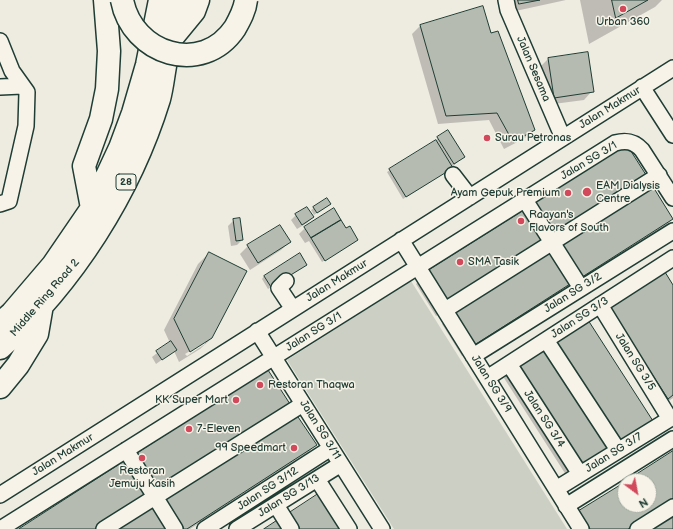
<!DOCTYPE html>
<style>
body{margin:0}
#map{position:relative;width:673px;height:529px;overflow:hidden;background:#eeece1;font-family:"Balsamiq Sans",sans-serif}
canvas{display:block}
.north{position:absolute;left:617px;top:473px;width:40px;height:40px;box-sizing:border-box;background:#f7f3e8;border:1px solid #a1aaa0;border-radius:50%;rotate:148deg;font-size:11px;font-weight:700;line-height:16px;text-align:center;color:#1f3d34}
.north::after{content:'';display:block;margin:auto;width:14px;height:18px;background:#d1495b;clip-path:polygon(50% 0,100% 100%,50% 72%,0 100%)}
</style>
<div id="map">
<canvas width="673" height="529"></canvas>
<div class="north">N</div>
</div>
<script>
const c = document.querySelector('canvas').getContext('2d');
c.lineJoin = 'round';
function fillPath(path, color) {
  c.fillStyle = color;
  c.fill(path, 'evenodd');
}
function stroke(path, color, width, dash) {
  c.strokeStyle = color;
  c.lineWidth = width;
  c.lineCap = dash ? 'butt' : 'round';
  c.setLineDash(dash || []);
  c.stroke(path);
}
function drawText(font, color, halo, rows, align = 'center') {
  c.font = font + ' "Balsamiq Sans",sans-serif';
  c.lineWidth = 3;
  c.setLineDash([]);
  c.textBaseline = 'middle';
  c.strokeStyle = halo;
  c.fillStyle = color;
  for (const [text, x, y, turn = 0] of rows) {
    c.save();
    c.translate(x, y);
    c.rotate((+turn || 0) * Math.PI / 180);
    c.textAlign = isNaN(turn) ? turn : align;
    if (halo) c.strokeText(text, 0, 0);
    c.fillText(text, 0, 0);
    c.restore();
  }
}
fillPath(new Path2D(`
 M411,281l156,248h-173l-107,-169z`), '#cccfc4');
fillPath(new Path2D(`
 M509,0h57l-55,12z
 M580,0h82l-7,7 -66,37z
 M420,26l70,8 43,95 -8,9 -21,11 -15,-29 -51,4 -26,-90z
 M548,59l44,32 -8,9 -38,5 -6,-38z
 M438,138l25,19 -14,13 -46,29 -16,-27 44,-28z
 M627,146l-95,109 -96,61 -20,-32 11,-11 97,-59 9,-8z
 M327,199l3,5 -16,11 -3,-5z
 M334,210l21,32 -33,20 -13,-21 -4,2 -6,-9 6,-6z
 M296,215l17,2 -6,6 -10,6 -6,-9z
 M673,219l-11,10 -94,60 -2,-2 -8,8 -96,61 -20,-32 11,-11z
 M234,220l8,20 -5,5 -6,1 -3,-20z
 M290,242l-9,8 -31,20 -10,-16 8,-8z
 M209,253l3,85 -12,11 -21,13 -5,-11 -18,13 -4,-7 18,-14 -6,-13 34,-66zM205,342v2l-18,12 -2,-2z
 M303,267l-35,22 -6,-10 2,-3z
 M673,286v112l-16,11 -58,-90 11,-11z
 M515,367l125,64 -72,47 -64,-100z
 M315,445l-8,9 -117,75h-79z`), '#0003');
const building = new Path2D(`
 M518,0h22l-21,4z
 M612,0h36l-32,18z
 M483,6l8,27 7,-2 37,99 -22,12 -16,-29 -51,3 -26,-91z
 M588,52l6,40 -40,6 -6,-40z
 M448,130l17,27 -11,7 -17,-27z
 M436,140l17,28 -47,29 -17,-28z
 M627,145l21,33 -95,61 -21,-34z
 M652,185l21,34 -94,60 -21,-34z
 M327,198l4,6 -14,9 -4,-6z
 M307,207l7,10 -12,8 -7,-11z
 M334,208l7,12 -30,18 -7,-11z
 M523,211l21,33 -96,61 -22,-33z
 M240,218l3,22 -7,1 -3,-22z
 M341,220l5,8 4,-2 8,14 -33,21 -14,-23z
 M280,225l11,17 -33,21 -11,-18z
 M549,251l21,33 -97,62 -21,-34z
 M209,252l38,19 -35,67 -22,14 -16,-33z
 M300,253l7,12 -36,22 -7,-11z
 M665,272l8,13v110l-5,4 -59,-92z
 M588,320l65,101 -36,22 -64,-101z
 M171,341l6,9 -15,10 -6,-9z
 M546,347l64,101 -31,20 -64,-101z
 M268,370l22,34 -135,86 -22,-34z
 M294,411l23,34 -130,84h-7l-20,-32z
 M673,451v49l-45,29h-38l-12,-18 47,-29v23h24v-24h-23z
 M128,459l23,36 -53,34h-79z
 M318,494l22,35h-45l-9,-14z
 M154,500l19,29h-64z
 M673,512v17h-26z
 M278,520l6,9h-20z`);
fillPath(building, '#b5bbb0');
stroke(building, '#1f3d34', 1);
const minor = new Path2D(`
 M506,0l2,10 55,128
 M0,41l12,30 15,21 -1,34 -17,75 -9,3
 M0,87l22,-1
 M642,87l31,48
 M453,175l17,22
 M525,200l56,88
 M401,240l180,289
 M286,281l-7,7 14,21
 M600,305l70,114
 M445,310l214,-135
 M257,331l125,198
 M546,340l72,110
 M473,356l200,-125
 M509,364l71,110
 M487,378l186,-120
 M126,450l49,79
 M317,479l32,50
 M556,489l117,-72
 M0,495l673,-427
 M276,505l15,24
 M566,506l107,-67
 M2,529l3,-3 610,-383c11,-3 19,-2 27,7l31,48
 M104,529l199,-125
 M205,529l126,-81
 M237,529l104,-65
 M638,529l35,-22`);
const highway = new Path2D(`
 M171,39l23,-28 4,-11
 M92,208l-8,-42 17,-47 6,-30 2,-38 -4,-51
 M0,324l12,-11 41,-48 39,-57 28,-60 13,-35 14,-48 13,-65
 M0,348c73,-66 130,-155 159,-249 3,-11 4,-22 6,-33 4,-22 8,-44 11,-66
 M0,387l18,-22 19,-31 5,-29`);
stroke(minor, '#1f3d34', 18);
stroke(highway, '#1f3d34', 25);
stroke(minor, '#f7f3e8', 15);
stroke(highway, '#f7f3e8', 22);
const highwayBridge = new Path2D(`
 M122,0c10,54 80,77 113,28 5,-9 10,-18 11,-28`);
stroke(highwayBridge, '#1f3d34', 25, []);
stroke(highwayBridge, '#f7f3e8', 22);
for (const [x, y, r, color] of [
 [623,9,4,"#d1495b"],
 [487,138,4,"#d1495b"],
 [587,192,5,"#d1495b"],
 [568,193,4,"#d1495b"],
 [521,221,4,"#d1495b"],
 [460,262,4,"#d1495b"],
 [260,385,4,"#d1495b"],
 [236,400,4,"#d1495b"],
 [189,429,4,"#d1495b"],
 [294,448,4,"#d1495b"],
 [142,458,4,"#d1495b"]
]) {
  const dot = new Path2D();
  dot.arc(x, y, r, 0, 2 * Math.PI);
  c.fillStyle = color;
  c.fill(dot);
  stroke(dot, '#f7f3e8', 1.5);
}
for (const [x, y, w] of [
 [126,182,20]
]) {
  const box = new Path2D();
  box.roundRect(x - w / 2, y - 8, w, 16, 3);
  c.fillStyle = '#f7f3e8';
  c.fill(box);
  stroke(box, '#1f3d34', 1);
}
drawText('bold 10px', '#1f3d34', null, [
 ["28",126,182]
]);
drawText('11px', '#1f3d34', '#f7f3e8', [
 ["Urban 360",623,22,"center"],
 ["Surau Petronas",495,138],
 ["EAM Dialysis",596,186],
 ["Centre",596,199],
 ["Ayam Gepuk Premium",560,193,"right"],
 ["Raayan's",529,215],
 ["Flavors of South",529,228],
 ["SMA Tasik",468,262],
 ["Restoran Thaqwa",268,385],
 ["KK Super Mart",228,400,"right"],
 ["7-Eleven",197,429],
 ["99 Speedmart",286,448,"right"],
 ["Restoran",142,471,"center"],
 ["Jemuju Kasih",142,484,"center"]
], 'left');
drawText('11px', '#1f3d34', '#f7f3e8', [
 ["Jalan Sesama",533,69,67],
 ["Jalan Makmur",610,108,-32],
 ["Jalan SG 3/1",589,161,-31],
 ["Jalan Makmur",337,281,-32],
 ["Jalan SG 3/2",573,293,-32],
 ["Middle Ring Road 2",45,298,-49],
 ["Jalan SG 3/3",580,318,-33],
 ["Jalan SG 3/1",314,332,-32],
 ["Jalan SG 3/5",635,362,58],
 ["Jalan SG 3/9",491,384,58],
 ["Jalan SG 3/4",544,419,57],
 ["Jalan SG 3/11",320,430,58],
 ["Jalan SG 3/7",614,453,-32],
 ["Jalan Makmur",63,455,-32],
 ["Jalan SG 3/12",268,489,-33],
 ["Jalan SG 3/13",289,496,-32]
]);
</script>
